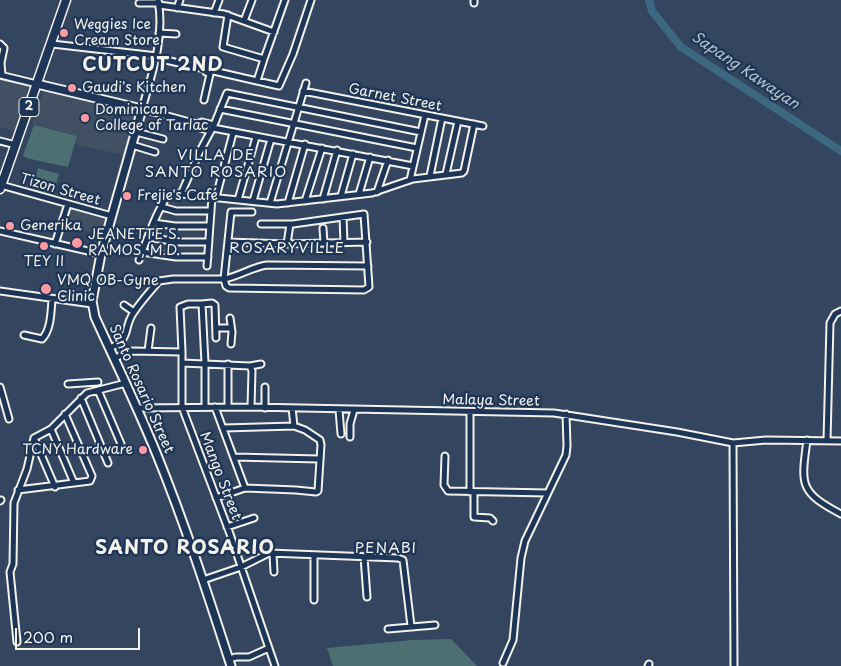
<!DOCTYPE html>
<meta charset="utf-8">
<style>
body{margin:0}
#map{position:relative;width:841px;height:666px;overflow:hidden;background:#33455f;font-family:"Playpen Sans",sans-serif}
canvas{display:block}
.scale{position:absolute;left:15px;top:628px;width:125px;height:22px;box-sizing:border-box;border:2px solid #f4f1e8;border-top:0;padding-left:6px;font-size:15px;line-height:18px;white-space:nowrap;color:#f4f1e8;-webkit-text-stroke:4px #1d3557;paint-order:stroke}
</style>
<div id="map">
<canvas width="841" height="666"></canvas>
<div class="scale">200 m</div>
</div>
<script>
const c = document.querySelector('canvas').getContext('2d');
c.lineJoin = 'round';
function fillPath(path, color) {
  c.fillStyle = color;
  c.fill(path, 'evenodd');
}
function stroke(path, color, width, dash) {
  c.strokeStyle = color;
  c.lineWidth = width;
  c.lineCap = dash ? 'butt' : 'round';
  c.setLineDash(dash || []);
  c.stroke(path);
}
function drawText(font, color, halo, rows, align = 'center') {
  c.font = font + ' "Playpen Sans",sans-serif';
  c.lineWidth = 4.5;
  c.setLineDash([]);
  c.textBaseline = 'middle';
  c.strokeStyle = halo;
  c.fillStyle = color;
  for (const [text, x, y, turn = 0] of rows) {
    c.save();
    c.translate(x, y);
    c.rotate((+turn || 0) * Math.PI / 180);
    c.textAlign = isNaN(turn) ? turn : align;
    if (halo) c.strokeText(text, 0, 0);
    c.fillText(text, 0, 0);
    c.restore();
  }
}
fillPath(new Path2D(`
 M0,78l31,8 -16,45 -15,-4z
 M44,89l94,24 -11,43 -51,-12 1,-8 -45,-12z
 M70,207l41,11 -5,18 -40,-10z`), '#425064');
fillPath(new Path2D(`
 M34,125l43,11 -9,31 -42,-9 -3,-3z
 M38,168l21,6 -6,22 -25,-7 4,-16 5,1z
 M451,639l26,27h-144l-6,-18 86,-8z`), '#4c7072');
stroke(new Path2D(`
 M649,0l3,11 29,36 160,104`), '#3c6882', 8);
const minor = new Path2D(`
 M158,0c7,37 -6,74 -16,109l55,15 5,-2 12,3
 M474,0v3
 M139,3h20
 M159,5l65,9 50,18
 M177,8l3,-8
 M214,13l5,-13
 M244,21l8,-21
 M159,33l17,1
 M0,44l4,4 -3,15 1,12
 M52,44l105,12
 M157,58l100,23 7,-22 -41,-12 5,-32
 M264,59l21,-59
 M0,75l37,9
 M257,81l22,5 14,-32 18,-54
 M303,91l180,35
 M204,100l6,-26 -4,-2
 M220,109l197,39
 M197,124l3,4 11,3
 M213,128l200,38
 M136,132l27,7
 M0,141l16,4
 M132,145l23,7
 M446,174l12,-53
 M430,176l12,-58
 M410,180l15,-65
 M1,185l111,31
 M377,192l11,-32
 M181,194l19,-43 14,-26 13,-32 194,39
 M359,194l11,-37
 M341,196l12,-42
 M216,197l17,-64
 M323,199l14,-49
 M238,200l18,-63
 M253,201l18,-62
 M305,201l17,-53
 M270,203l36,-120
 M288,203l17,-59
 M162,207l14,4h35
 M252,212h-21l-7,67 2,7 3,2 135,2 5,-3 -5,-73 -71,10h-32
 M343,217l1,26
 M154,223l21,3h35
 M323,228l1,15
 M0,231l101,23
 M148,237l29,5h32
 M228,242l59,2 80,-2
 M55,244l13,-40
 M287,244l3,-20
 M142,252l34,5h32
 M139,260c5,-12 21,-60 31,-65 3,-2 8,-1 11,-1l96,10 95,-11 41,-14 49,-6 2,-2 10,-47
 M207,266l5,-69
 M0,291l92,13
 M202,304l10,-1 3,2 1,33
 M124,305l10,7
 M230,318l2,14 -1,12
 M216,328h14
 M24,335l18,4c9,-9 9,-27 10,-40
 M110,348c23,-11 12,-19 24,-36 6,-9 18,-23 25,-31l14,-2h51c16,-3 28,-12 43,-14l101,1
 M148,351l3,-23
 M182,352v55l48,127 45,132
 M115,358l16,-7 51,1 -2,-45 8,-3h14l3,59v44
 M182,363l68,3 2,5 -1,36
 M228,364v43
 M250,366l11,-2
 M68,384l30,-2
 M0,387l9,32
 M98,390l23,54
 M81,398l27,65
 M215,407l30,81
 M137,408l114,-1 303,6 123,19 56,11 33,-3 75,1
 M265,408v-21
 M292,408l2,18
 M339,410l2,24
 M51,429l23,54
 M350,437v-13l4,-14
 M34,438l21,49
 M807,440c-6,45 -8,52 34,74
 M827,441l3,-118 5,-9 6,-3
 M733,443l1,223
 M445,456l-1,29 4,6 100,2
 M234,457l85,2
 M18,490l72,-9 2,-5 -27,-62
 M470,492v-80
 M474,492v25l16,1 3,3
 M216,498l29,-10 51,2 20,2 2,-1 3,-46 -1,-5 -15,-10 -11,-4 -70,2
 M0,501l1,-1
 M227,527l27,-9
 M273,554l1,18
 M314,556v44
 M364,557l3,40
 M203,580l38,-13 28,-14 129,5 5,2 8,66
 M388,629l47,-4
 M17,642l-7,-70 3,-8 1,-61 13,-34 7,-31 17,-9 36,-36 39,-10
 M229,659l7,-2h13l20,-9
 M503,663l10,-23 8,-82 4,-17 41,-86 1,-9 -1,-32
 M648,666l1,-2`);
const major = new Path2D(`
 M37,84l105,25 -41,145 -9,47 3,16c21,46 43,91 62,138 28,69 51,140 74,211`);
const highway = new Path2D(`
 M0,189l66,-189`);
stroke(minor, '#f4f1e8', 9);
stroke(major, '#f4f1e8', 11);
stroke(highway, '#f4f1e8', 11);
stroke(minor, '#1d3557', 5);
stroke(major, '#1d3557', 7);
stroke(highway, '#1d3557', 8);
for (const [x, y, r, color] of [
 [64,33,5,"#ff9aa2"],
 [72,88,5,"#ff9aa2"],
 [85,118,5,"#ff9aa2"],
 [127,196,5,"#ff9aa2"],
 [10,226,5,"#ff9aa2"],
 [77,243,6,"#ff9aa2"],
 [44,246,5,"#ff9aa2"],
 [46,289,6,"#ff9aa2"],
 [143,450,5,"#ff9aa2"]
]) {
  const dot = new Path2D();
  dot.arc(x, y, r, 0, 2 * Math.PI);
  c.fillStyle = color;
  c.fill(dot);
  stroke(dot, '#1d3557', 2);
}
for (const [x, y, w] of [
 [29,107,20]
]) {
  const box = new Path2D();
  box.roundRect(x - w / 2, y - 9.5, w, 19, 4);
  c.fillStyle = '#1d3557';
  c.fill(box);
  stroke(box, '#f4f1e8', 1);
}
drawText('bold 12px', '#f4f1e8', null, [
 ["2",29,107]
]);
drawText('14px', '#f4f1e8', '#1d3557', [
 ["Weggies Ice",74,25],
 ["Cream Store",74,41],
 ["Gaudi's Kitchen",82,88],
 ["Dominican",95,110],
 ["College of Tarlac",95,126],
 ["Frejie's Café",137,196],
 ["Generika",20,226],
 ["JEANETTE S.",88,235],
 ["RAMOS, M.D.",88,251],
 ["TEY II",44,262,"center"],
 ["VMQ OB-Gyne",57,281],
 ["Clinic",57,297],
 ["TCNY Hardware",133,450,"right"]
], 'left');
drawText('14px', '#f4f1e8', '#1d3557', [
 ["Garnet Street",395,98,11],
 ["Tizon Street",60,190,16],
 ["Santo Rosario Street",141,389,66],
 ["Malaya Street",491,401,1],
 ["Mango Street",220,476,69]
]);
drawText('italic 15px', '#b4c1c4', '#1d3557', [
 ["Sapang Kawayan",745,71,34]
]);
c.letterSpacing = '1px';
drawText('15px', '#f4f1e8', '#1d3557', [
 ["VILLA DE",216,156],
 ["SANTO ROSARIO",216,173],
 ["ROSARYVILLE",287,249],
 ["PENABI",386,549]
]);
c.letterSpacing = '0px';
c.letterSpacing = '1px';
drawText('bold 19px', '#f4f1e8', '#1d3557', [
 ["CUTCUT 2ND",153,66],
 ["SANTO ROSARIO",185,549]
]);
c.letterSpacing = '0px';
</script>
